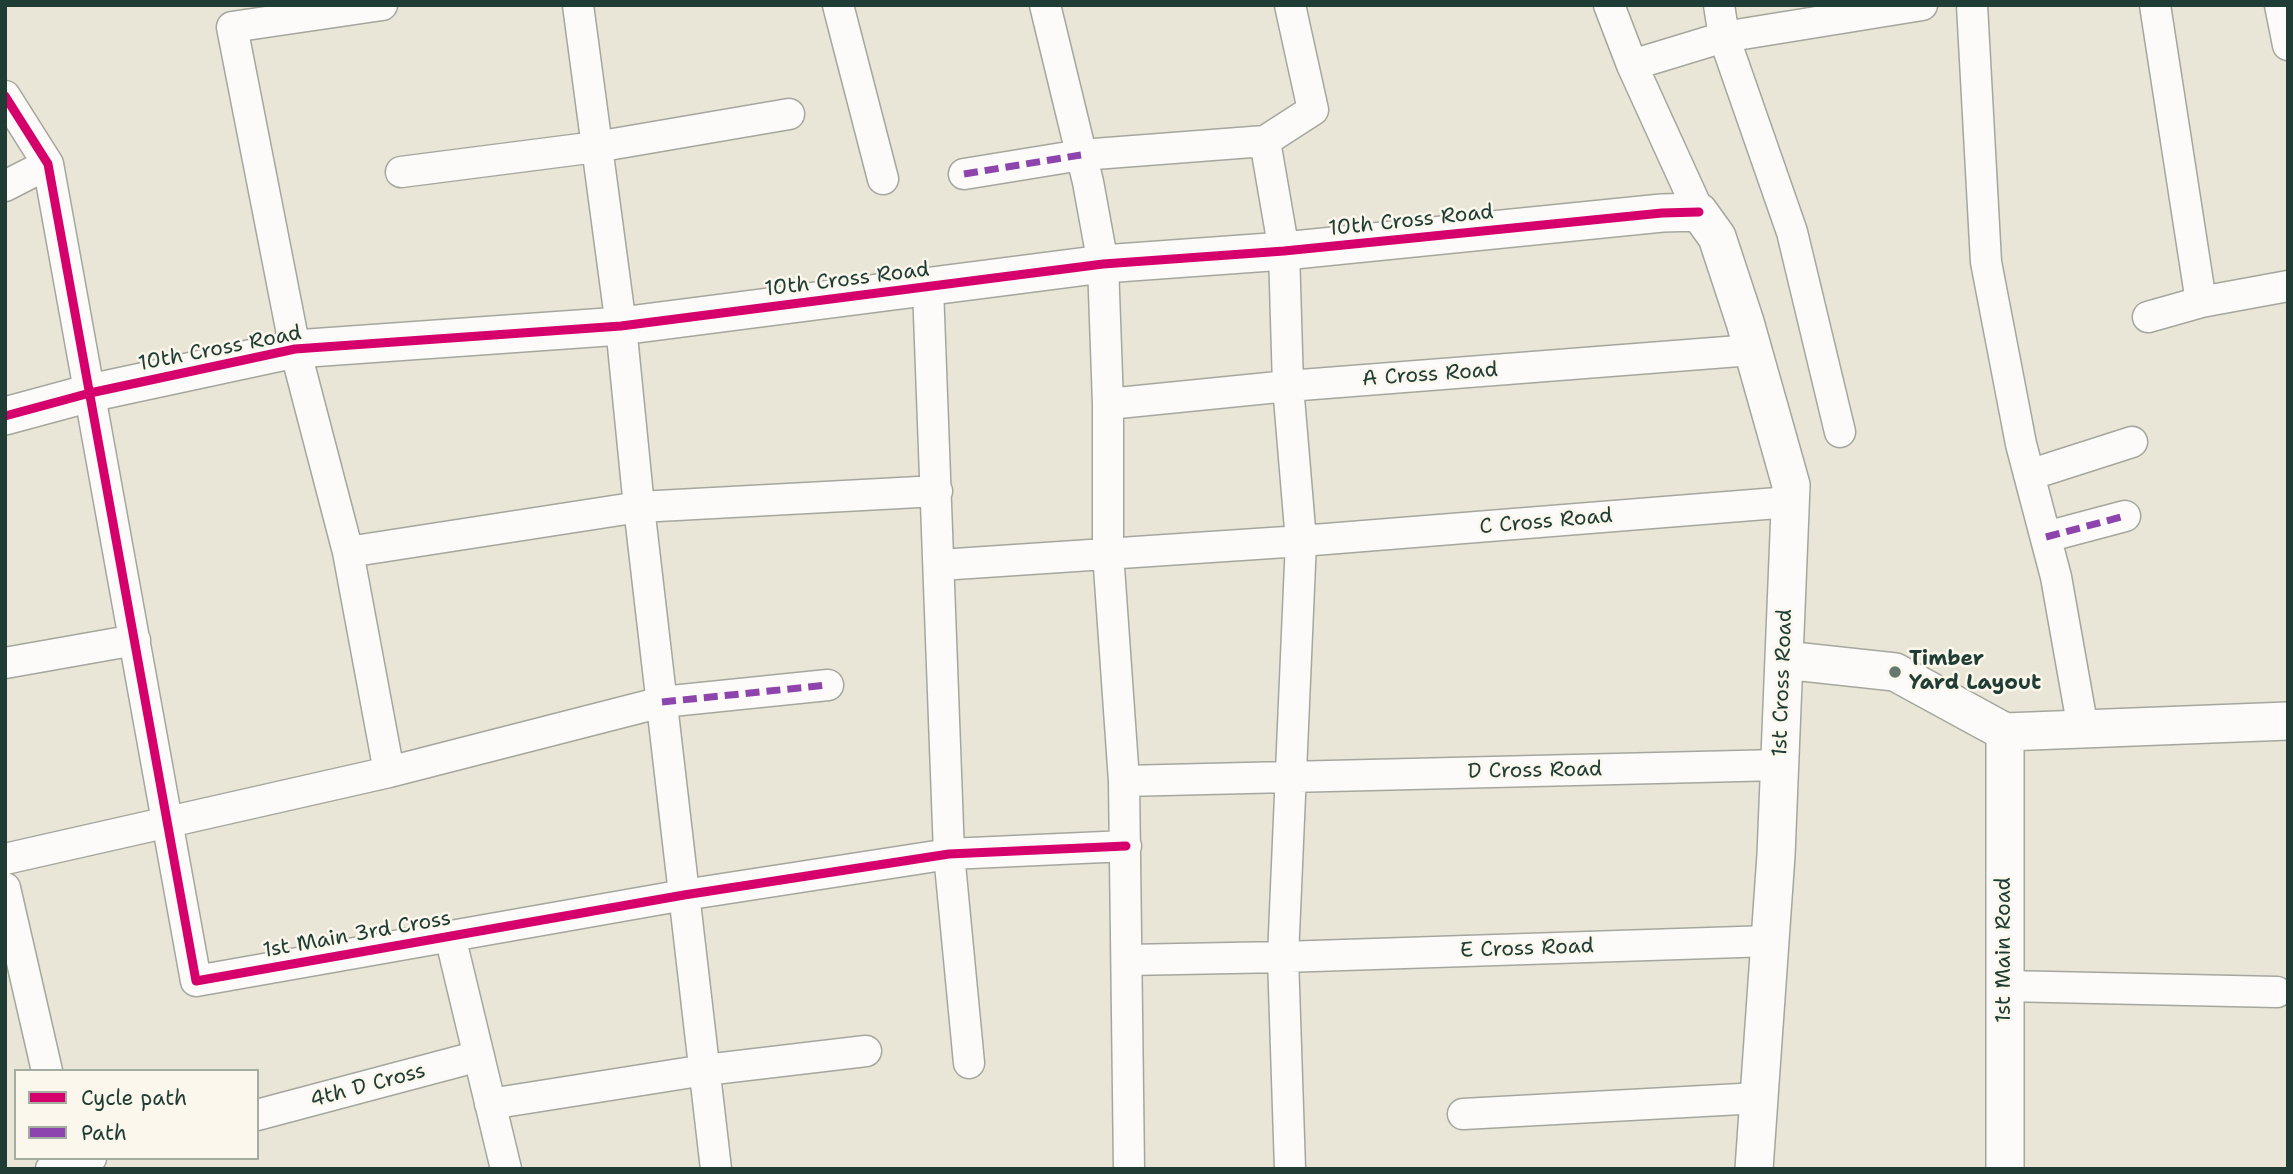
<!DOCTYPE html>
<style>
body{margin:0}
#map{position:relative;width:2293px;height:1174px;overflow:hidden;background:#e9e5d7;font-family:"Shantell Sans",sans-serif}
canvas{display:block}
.frame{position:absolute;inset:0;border:7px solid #1f3d34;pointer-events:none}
.legend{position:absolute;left:14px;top:1069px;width:245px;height:91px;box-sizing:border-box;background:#fbf7ec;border:2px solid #a3ada2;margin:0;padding:9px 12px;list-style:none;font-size:21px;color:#1f3d34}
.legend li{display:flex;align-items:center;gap:14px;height:35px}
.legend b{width:35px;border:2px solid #a3ada2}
</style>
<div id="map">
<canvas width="2293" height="1174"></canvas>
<div class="frame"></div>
<ul class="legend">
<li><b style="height:9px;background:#d6006c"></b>Cycle path</li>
<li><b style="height:9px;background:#8e44ad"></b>Path</li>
</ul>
</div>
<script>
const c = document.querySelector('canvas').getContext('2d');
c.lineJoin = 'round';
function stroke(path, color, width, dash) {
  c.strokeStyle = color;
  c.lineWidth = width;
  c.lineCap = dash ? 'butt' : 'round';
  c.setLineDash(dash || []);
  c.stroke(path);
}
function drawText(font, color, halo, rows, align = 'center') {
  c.font = font + ' "Shantell Sans",sans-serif';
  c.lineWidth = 5;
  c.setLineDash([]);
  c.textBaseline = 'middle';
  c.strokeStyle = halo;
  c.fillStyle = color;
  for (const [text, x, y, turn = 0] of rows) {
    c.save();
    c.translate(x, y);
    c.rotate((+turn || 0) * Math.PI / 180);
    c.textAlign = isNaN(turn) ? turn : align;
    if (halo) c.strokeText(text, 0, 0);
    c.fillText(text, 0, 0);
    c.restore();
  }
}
const minor = new Path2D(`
 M382,5l-150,22 63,322 53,203 41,220
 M578,5l43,321 18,181 77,662
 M838,5l45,174
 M1045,5l43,177 15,82 5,140v149l16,228
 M1609,5l23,60
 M1972,5l14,257 35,182 35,133 27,152
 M2155,5l46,297
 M2280,5l8,40
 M5,96l43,68 148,817 488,-86 265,-41 177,-8
 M401,172l195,-25 193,-33
 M964,174l117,-19 184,-14
 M5,186l43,-22
 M1699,212l-67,-147 92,-28 -5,-32
 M928,288l21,566 20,209
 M2148,317l53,-15 87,-16
 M1108,404l180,-18 464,-36
 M1840,432l-48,-200 -68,-195 198,-32
 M2029,475l103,-33
 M2046,537l79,-21
 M348,552l291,-45 298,-16
 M940,565l361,-24 489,-39
 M5,663l130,-23
 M5,859l384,-87 273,-70 166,-17
 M5,888l42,183
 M450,936l56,233
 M1127,960l156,-3 487,-16
 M2005,986l272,6
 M490,1104l215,-34 161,-19
 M1463,1114l296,-16
 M257,1115l222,-59
 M51,1169l40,-11
 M1129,1169l-5,-388 656,-16
 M1290,1169l-7,-212 18,-416 -13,-155 -4,-135 -19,-110 48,-31 -23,-105`);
const tertiary = new Path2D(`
 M5,416l85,-23 205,-44 326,-23 482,-62 181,-13 378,-38 37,-1 18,25 28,85 46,163 -15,370 -22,314
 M1784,660l111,12 110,60 283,-11
 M2005,1169v-437`);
stroke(minor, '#a5a79e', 33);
stroke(tertiary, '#a5a79e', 40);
stroke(minor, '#fcfbf9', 30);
stroke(tertiary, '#fcfbf9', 37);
stroke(new Path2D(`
 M964,174l117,-19
 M2046,537l79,-21
 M662,702l166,-17`), '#8e44ad', 7, [14, 7]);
stroke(new Path2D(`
 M5,96l43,68 148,817 488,-86 265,-41 177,-8
 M5,416l85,-23 205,-44 326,-23 482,-62 181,-13 378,-38 37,-1`), '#d6006c', 9);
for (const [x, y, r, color] of [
 [1895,672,7,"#66786d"]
]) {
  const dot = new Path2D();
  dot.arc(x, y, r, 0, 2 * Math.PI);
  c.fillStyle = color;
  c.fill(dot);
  stroke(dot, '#fbf7ec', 2.5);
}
drawText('21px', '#1f3d34', '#fbf7ec', [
 ["10th Cross Road",1411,221,-6],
 ["10th Cross Road",847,280,-7],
 ["10th Cross Road",220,349,-11],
 ["A Cross Road",1430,375,-4],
 ["C Cross Road",1546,522,-5],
 ["1st Cross Road",1783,683,-88],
 ["D Cross Road",1535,771,-1],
 ["1st Main 3rd Cross",357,935,-10],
 ["E Cross Road",1527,949,-2],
 ["1st Main Road",2005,950,-90],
 ["4th D Cross",368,1086,-15]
]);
drawText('bold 21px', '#1f3d34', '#fbf7ec', [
 ["Timber",1909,660],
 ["Yard Layout",1909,684]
], 'left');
</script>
